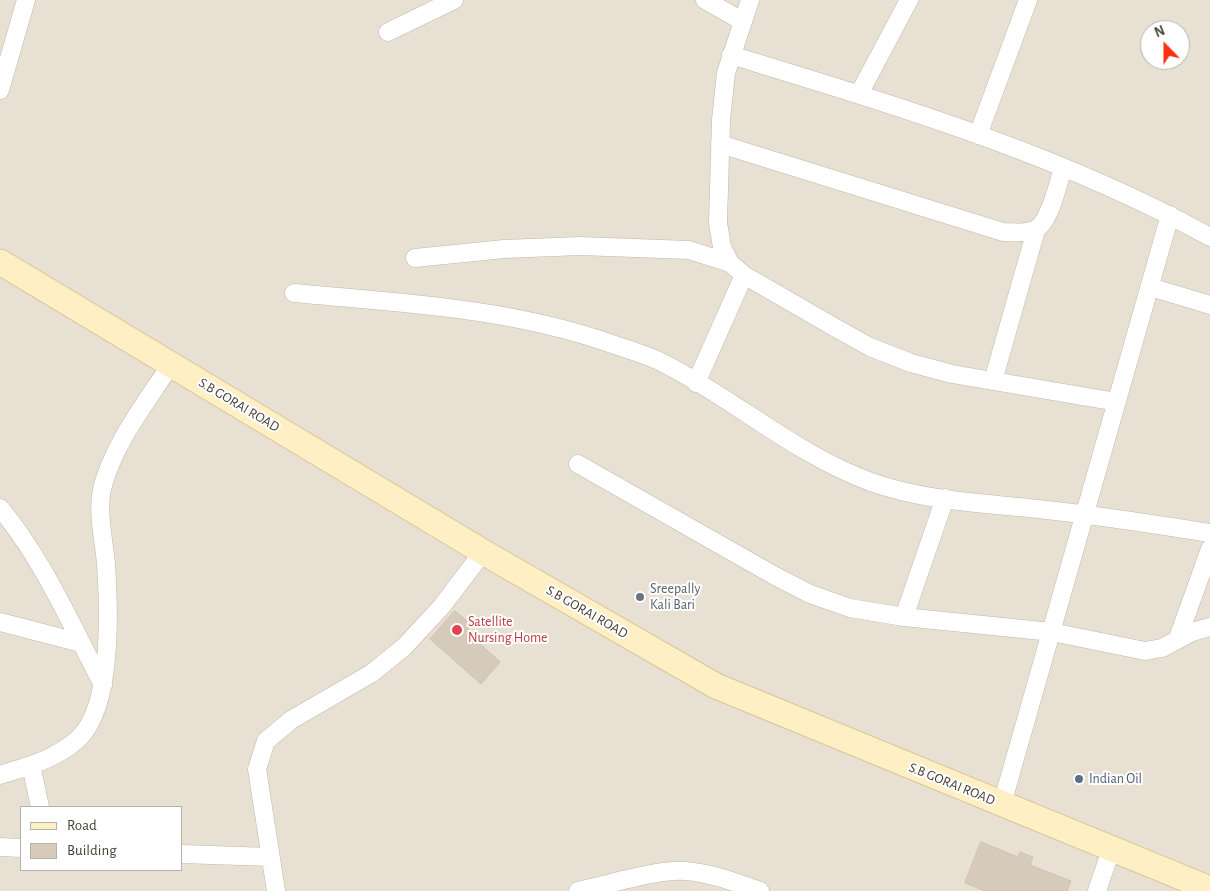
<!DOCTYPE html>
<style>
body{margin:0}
#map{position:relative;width:1210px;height:891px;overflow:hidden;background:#f4efe6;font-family:"Alegreya Sans",sans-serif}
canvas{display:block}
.legend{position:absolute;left:20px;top:806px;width:162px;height:65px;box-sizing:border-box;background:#fff;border:1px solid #b5b2ae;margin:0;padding:6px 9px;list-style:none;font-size:15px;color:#473f35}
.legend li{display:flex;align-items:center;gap:10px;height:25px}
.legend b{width:25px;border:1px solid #b5b2ae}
.north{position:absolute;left:1140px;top:20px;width:50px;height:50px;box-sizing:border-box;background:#fff;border:1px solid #b5b2ae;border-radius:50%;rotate:338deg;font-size:14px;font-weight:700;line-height:20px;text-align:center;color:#473f35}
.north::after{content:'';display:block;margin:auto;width:18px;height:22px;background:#ff2f11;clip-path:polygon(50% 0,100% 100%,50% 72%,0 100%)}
</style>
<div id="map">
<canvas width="1210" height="891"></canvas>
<ul class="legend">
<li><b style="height:6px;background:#ffefc4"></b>Road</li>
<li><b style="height:14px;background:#d6cbba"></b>Building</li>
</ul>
<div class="north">N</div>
</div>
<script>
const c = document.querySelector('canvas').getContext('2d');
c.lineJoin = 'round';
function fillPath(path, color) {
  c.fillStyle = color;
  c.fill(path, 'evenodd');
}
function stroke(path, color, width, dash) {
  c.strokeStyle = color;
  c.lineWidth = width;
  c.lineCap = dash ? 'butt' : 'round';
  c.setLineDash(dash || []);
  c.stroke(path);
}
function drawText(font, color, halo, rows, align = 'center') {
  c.font = font + ' "Alegreya Sans",sans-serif';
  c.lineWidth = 4;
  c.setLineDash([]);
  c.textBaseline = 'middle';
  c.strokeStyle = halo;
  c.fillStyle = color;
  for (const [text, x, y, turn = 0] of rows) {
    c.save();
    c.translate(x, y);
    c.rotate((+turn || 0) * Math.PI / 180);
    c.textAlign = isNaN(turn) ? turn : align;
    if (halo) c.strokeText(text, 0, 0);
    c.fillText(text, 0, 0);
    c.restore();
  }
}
fillPath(new Path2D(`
 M0,0h1210v891h-1210zM1150,30h30v30h-30zM21,807h160v63h-160z`), '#e8e1d3');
const building = new Path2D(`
 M455,611l17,14 -6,6 34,31 -19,22 -51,-45z
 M981,842l37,15 2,-5 13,5 -3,8 41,16 -4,10h-82l-20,-8z`);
fillPath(building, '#d6cbba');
stroke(building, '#d1c2ad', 1);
const street = new Path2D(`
 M705,0l37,21
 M750,0l-24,73 -5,47 -3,103 4,24 8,16 14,12 90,52 36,20 41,16 41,11 165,28
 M388,32l66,-32
 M731,55c163,50 329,99 479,182
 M0,90l26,-90
 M859,94l50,-94
 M978,135l50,-135
 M720,144l283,88c10,0 21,2 31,-2 16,-6 24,-47 29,-63
 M415,258l89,-9 76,-3 109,4 41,13
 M1150,287l60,18
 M294,293c107,10 216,15 318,51 15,5 31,10 45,16 74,36 137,94 214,122 53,19 112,21 167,27 58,6 115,15 172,24
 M993,381l43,-151
 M696,383l48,-108
 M578,464l197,112 35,18 40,14 54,9 148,15 93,19 17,-3 30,-16 18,-5
 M0,508c44,53 71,117 103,177
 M904,617l41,-119
 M0,622l81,21
 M1178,638l32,-89
 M31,765l9,42
 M0,775c28,-9 56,-16 78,-36 35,-32 31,-130 28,-175 -2,-24 -9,-51 -4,-75 11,-45 44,-86 69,-125
 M1002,804l168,-589
 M0,847l21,1
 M181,854l89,3
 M276,891l-19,-122 9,-28 25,-21 81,-47 32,-26 38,-41 41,-54
 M578,891c28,-6 80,-22 107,-20 26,2 50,11 75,20
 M1097,891l14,-41`);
const secondary = new Path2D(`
 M0,262l483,290 233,134 494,203`);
stroke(street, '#c0b7a8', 19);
stroke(secondary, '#dac595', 27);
stroke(street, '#fff', 18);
stroke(secondary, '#ffefc4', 25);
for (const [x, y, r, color] of [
 [640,597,5,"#6b7280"],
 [457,630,6,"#e0444e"],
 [1079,779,5,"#5c6f8a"]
]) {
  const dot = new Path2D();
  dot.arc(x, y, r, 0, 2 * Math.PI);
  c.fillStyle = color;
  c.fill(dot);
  stroke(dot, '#fff', 2);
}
drawText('14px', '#473f35', '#fff', [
 ["S.B GORAI ROAD",239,405,31],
 ["S.B GORAI ROAD",587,612,30],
 ["S.B GORAI ROAD",952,784,22]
]);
drawText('14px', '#5b616d', '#fff', [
 ["Sreepally",650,589],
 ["Kali Bari",650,605]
], 'left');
drawText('14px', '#be3a42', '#fff', [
 ["Satellite",468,622],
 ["Nursing Home",468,638]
], 'left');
drawText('14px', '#4e5e75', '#fff', [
 ["Indian Oil",1089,779]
], 'left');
</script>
